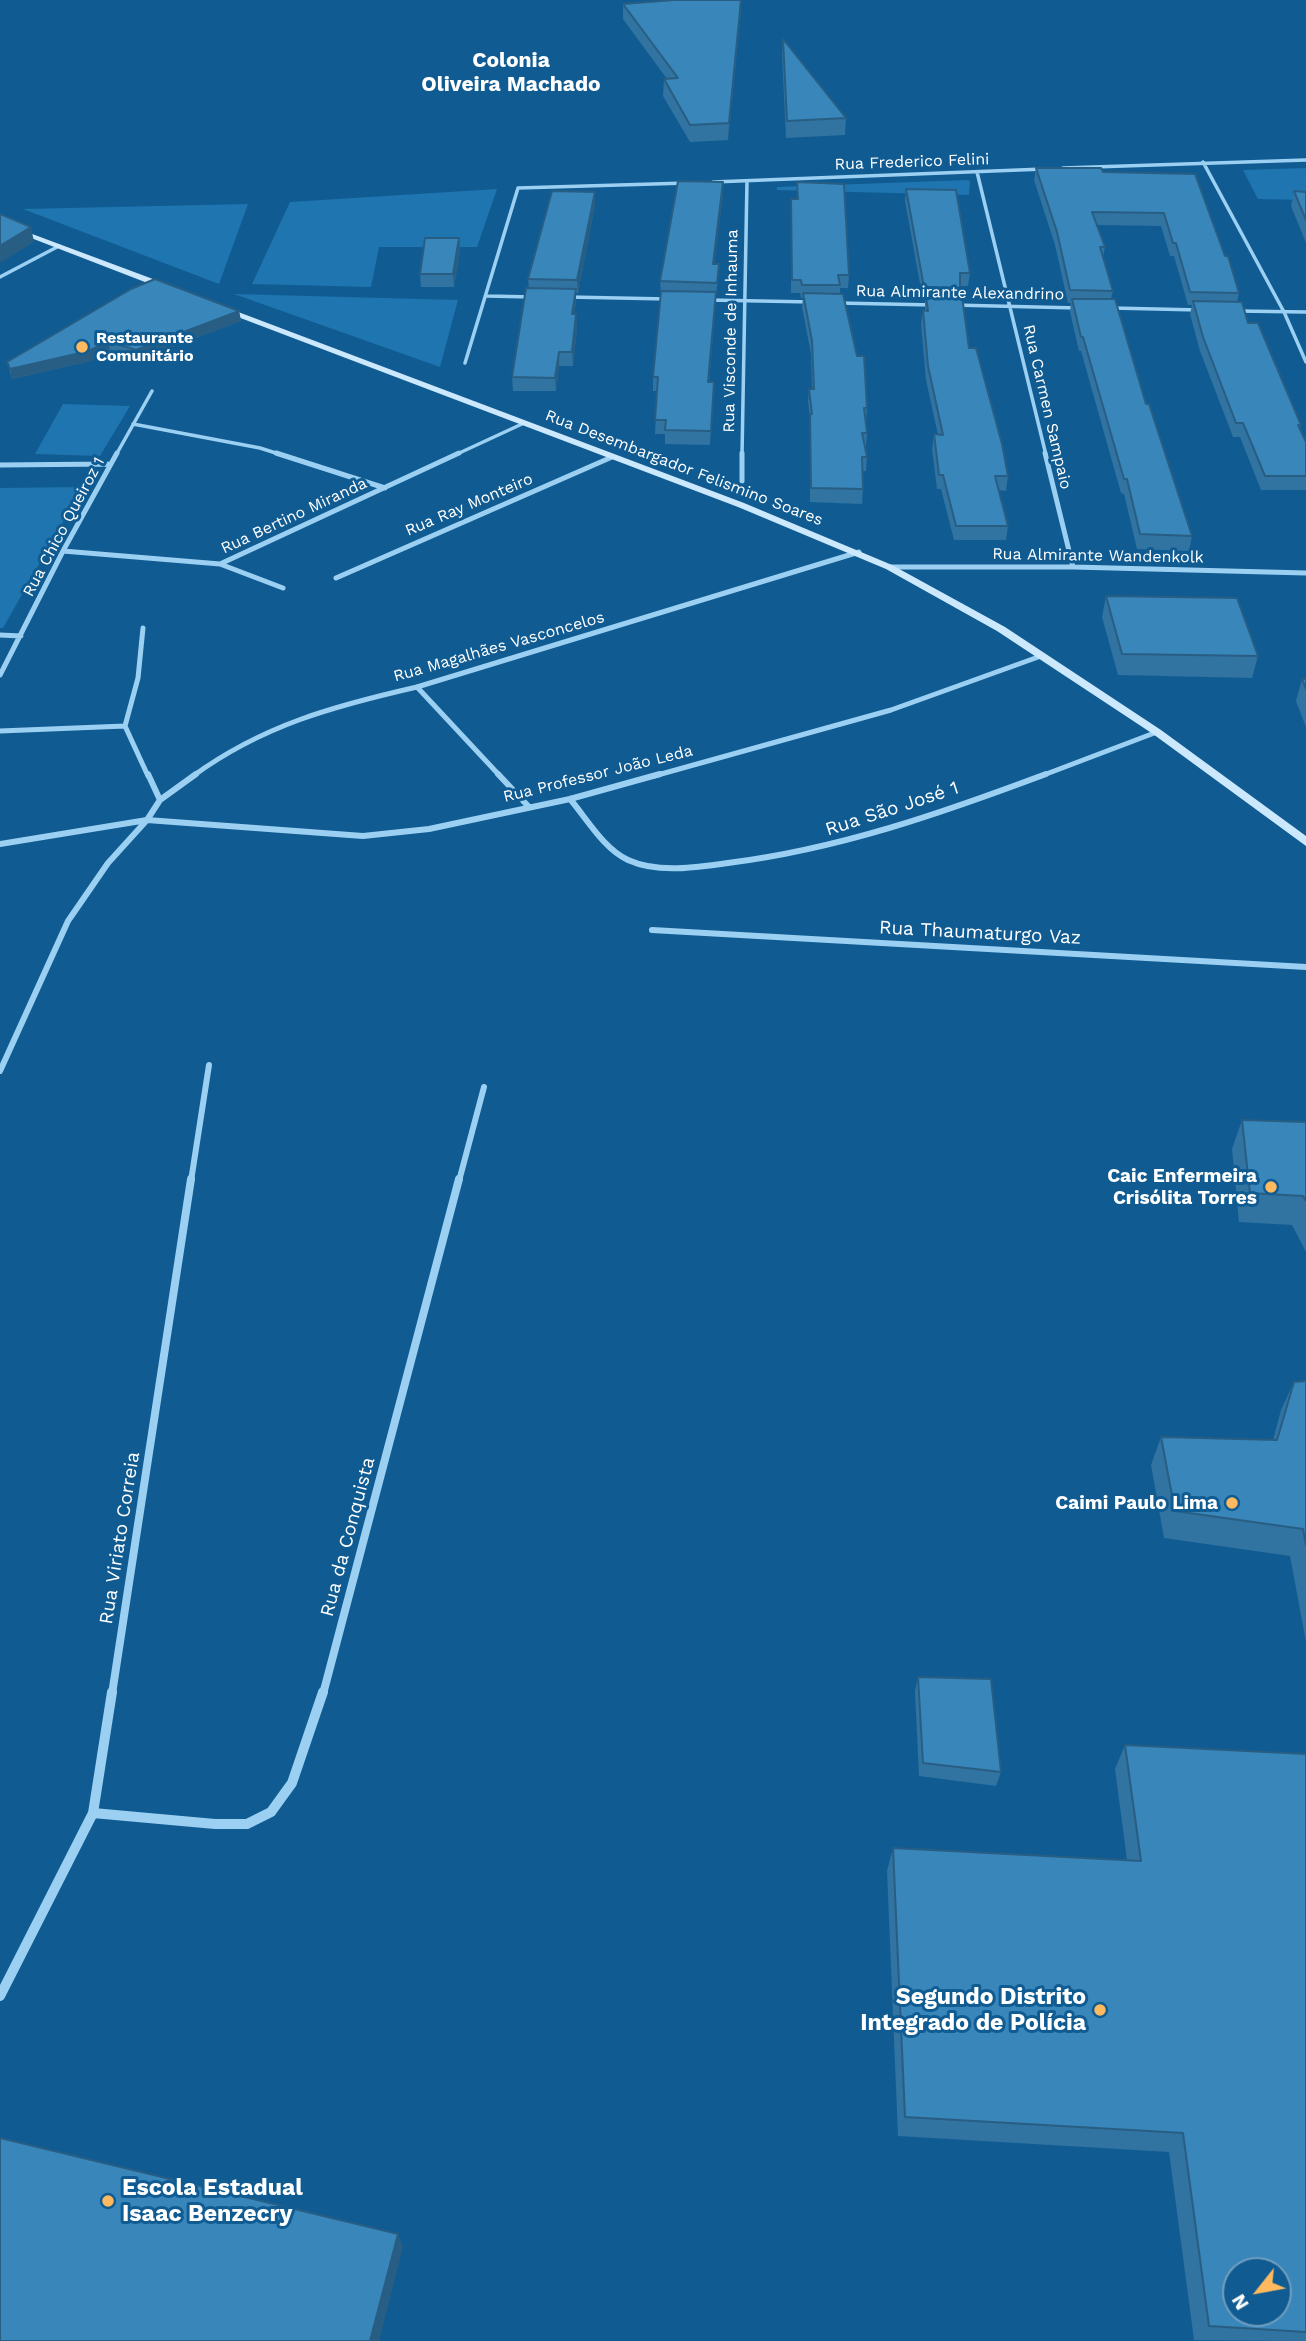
<!DOCTYPE html>
<meta charset="utf-8">
<style>
body{margin:0}
#map{position:relative;width:1306px;height:2341px;overflow:hidden;background:#105c92;font-family:"Work Sans",sans-serif}
canvas{display:block}
.north{position:absolute;left:1222px;top:2257px;width:70px;height:70px;box-sizing:border-box;background:#105c92;border:2px solid #709dbe;border-radius:50%;rotate:239deg;font-size:19px;font-weight:700;line-height:28px;text-align:center;color:#fff}
.north::after{content:'';display:block;margin:auto;width:24px;height:32px;background:#ffb95e;clip-path:polygon(50% 0,100% 100%,50% 72%,0 100%)}
</style>
<div id="map">
<canvas width="1306" height="2341"></canvas>
<div class="north">N</div>
</div>
<script>
const c = document.querySelector('canvas').getContext('2d');
c.lineJoin = 'round';
function fillPath(path, color) {
  c.fillStyle = color;
  c.fill(path, 'evenodd');
}
function stroke(path, color, width, dash) {
  c.strokeStyle = color;
  c.lineWidth = width;
  c.lineCap = dash ? 'butt' : 'round';
  c.setLineDash(dash || []);
  c.stroke(path);
}
function drawText(font, color, halo, rows, align = 'center') {
  c.font = font + ' "Work Sans",sans-serif';
  c.lineWidth = 6;
  c.setLineDash([]);
  c.textBaseline = 'middle';
  c.strokeStyle = halo;
  c.fillStyle = color;
  for (const [text, x, y, turn = 0] of rows) {
    c.save();
    c.translate(x, y);
    c.rotate((+turn || 0) * Math.PI / 180);
    c.textAlign = isNaN(turn) ? turn : align;
    if (halo) c.strokeText(text, 0, 0);
    c.fillText(text, 0, 0);
    c.restore();
  }
}
fillPath(new Path2D(`
 M1306,168v32l-48,-1 -15,-29z
 M967,180l3,1 -1,14 -192,-5v-3z
 M497,189l-20,58h-98l-8,40 -119,-3 38,-82z
 M248,204l-29,80 -196,-75z
 M234,294l224,6 -18,67z
 M63,404l67,2 -30,50 -65,-2z
 M83,487l-80,141h-3v-140z`), '#1f75b0');
stroke(new Path2D(`
 M1203,162l81,150 22,50
 M1063,168l243,-8
 M977,172l69,283
 M713,182l331,-13
 M0,277l59,-31
 M487,296l45,1
 M568,297l100,2
 M708,300l104,2
 M838,303l96,2
 M953,305l125,3
 M1111,308l89,2
 M1237,311l69,1
 M465,363l53,-175 169,-5
 M133,424l127,24 22,7
 M116,455l36,-64
 M455,455l67,-31
 M742,455l5,-274`), '#9cd0f3', 3.5);
stroke(new Path2D(`
 M276,453l109,35
 M1045,453l28,114
 M0,465l110,-1
 M742,481v-28
 M63,551l157,13 239,-111
 M220,564l63,24
 M889,567h184l233,6
 M336,578l276,-121
 M0,635l21,1
 M0,675l63,-124 54,-98
 M417,687l83,89
 M125,726l13,-48 5,-50
 M125,726l23,50
 M0,731l125,-5
 M193,776c70,-51 141,-70 224,-89l442,-135
 M654,776l237,-66 150,-54
 M1041,776l116,-44`), '#9cd0f3', 5);
stroke(new Path2D(`
 M498,774l31,33
 M570,799c17,20 34,50 58,61 31,14 69,7 100,3 111,-14 214,-50 318,-89
 M160,800l36,-26
 M0,844l147,-24 216,16 66,-7 141,-30 90,-25
 M652,930l654,37
 M0,1071l68,-150 40,-58 39,-43 13,-20 -12,-26
 M191,1181l18,-116
 M459,1181l25,-94`), '#9cd0f3', 6);
stroke(new Path2D(`
 M112,1694l79,-515
 M323,1694l136,-515`), '#9cd0f3', 8);
stroke(new Path2D(`
 M93,1813l122,11h32l24,-12 21,-29 31,-91
 M0,1996l93,-183 19,-121`), '#9cd0f3', 10);
fillPath(new Path2D(`
 M0,222l169,63 1,2 -7,2 -163,-63z
 M225,307l519,196 148,62 113,62 156,103 145,106v10l-153,-112 -156,-103 -111,-62 -148,-62 -516,-196 -1,-2z`), '#cce8fd');
fillPath(new Path2D(`
 M623,4l118,6 -13,130 -38,2 -27,-46 1,-17h3l-44,-60z
 M783,39l63,79 -1,17 -59,3 -4,-83z
 M1036,168l67,4 92,2 44,119 -2,9 64,123 -1,4 6,13v48h-45l-21,-53h-7l-33,-86 -10,-37 2,-9h-4l-14,-49h-4l-9,-30 -65,-1 9,22 -2,10 10,34 -2,8 35,105 46,132 -3,15 -52,-2 -13,-55 -3,-1 -40,-142h-2l-9,-39 1,-9h-3l-13,-58 -21,-65z
 M797,182l52,93 -1,13h-8v6l27,114 -1,14 1,11 -1,14h-1l2,10 -1,14h-4l1,18 -1,15 -52,-2v-85l-2,-15 1,-13h3l-1,-35 -9,-47 1,-9h-2l-1,-5h-9v-94h6z
 M906,189l64,84 -2,13h-8l-1,10 10,52 39,128 -2,15 -7,-1 9,36 -2,14h-52l-13,-51h-4l-5,-40 2,-15 4,1 -12,-55 -5,-56 2,-14 2,1v-11h-2l-18,-99z
 M1294,191l12,1v51l-15,-37z
 M595,192v13l-17,88h-2v9l-2,12h2l1,13 -4,39h-14l-3,25h-43l-1,-14 17,-89 -1,-9z
 M723,194l-9,70 4,13 -2,19 -7,86 4,14 -3,49 -45,-1v-10h-10l2,-43h-4v-14l8,-83 -1,-13z
 M459,238l1,13 -6,36h-33l-1,-13z
 M239,311l2,10 -103,39 -28,-9 -19,10 -79,18 -5,-17z
 M1106,596l152,60 -6,22 -134,-3 -16,-58z
 M1302,679h4v48l-10,-26z
 M1242,1120l64,2v130l-14,-27 -53,-3 -7,-73z
 M1306,1381v261l-16,-86 -126,-18 -13,-73 10,-28 112,3 8,-30 13,-28z
 M918,1677l83,95 -5,14 -77,-10 -4,-85z
 M1125,1745l181,9v587l-112,-1 -25,-188 -271,-16 -11,-265 6,-23 234,12 -12,-91z`), '#3173a1');
fillPath(new Path2D(`
 M741,0v10l-13,130 1,-17z
 M723,182v12l-10,83v-13z
 M595,192v13l-17,88 -1,-13z
 M31,227l3,15 -34,21v-17z
 M459,238l1,13 -6,36 -1,-13z
 M576,289v13l-4,25v-13z
 M716,292l-8,104v-14z
 M239,311l2,10 -103,39 -2,-10z
 M576,314l1,13 -4,39 -1,-14z
 M108,341l2,10 -19,10 -79,18 -2,-10z
 M559,352v14l-3,25 -1,-13z
 M398,2234l5,13 -24,94h-9z`), '#285e83');
const building = new Path2D(`
 M674,0h67l-12,123 -39,2 -26,-46 14,-1 -55,-74z
 M783,39l63,79 -59,3z
 M1036,168h65l2,4 92,2 30,82h3l11,37 -49,-1 -14,-49h-3l-9,-30 -72,-1 13,35h-5l13,44 -43,-1 -13,-58z
 M678,181l45,1 -10,82h6l-2,19 -57,-2z
 M797,182l47,2 5,91h-11l2,10h-38l-1,-5h-9l-1,-81h7z
 M906,189l50,1 14,83h-10v15l-36,-1z
 M552,191l43,1 -18,88 -49,-1z
 M1294,191l12,1v28z
 M0,214l31,13 -31,19z
 M425,238h34l-6,36h-33z
 M155,279l84,32 -103,39 -28,-9 -19,10 -79,18 -3,-7 124,-73z
 M526,288l50,1 -4,25h4l-4,38h-13l-4,26 -43,-1z
 M661,291l55,1 -8,90h6l-3,49 -46,-1 1,-10h-11l3,-43h-5z
 M803,293l40,1 14,62h7l3,52h-3l3,25h-5l5,24h-5l1,32 -52,-1 -1,-74h2l-3,-25h5l-2,-48z
 M926,296h36l7,52h7l26,96 6,32h-13l13,50h-52l-13,-51h-4l-5,-41 9,1 -15,-69 -5,-56 5,1z
 M1072,299h43l31,105h3l43,132 -52,-2 -13,-55h-3l-41,-142h-2z
 M1193,301l49,1 6,21h10l43,102h-3l8,17v34h-41l-22,-53h-7l-33,-86z
 M1106,596l131,2 21,58 -136,-2z
 M1302,679h4v10z
 M1242,1120l64,2v79l-3,-5 -53,-3z
 M1306,1381v164l-3,-16 -128,-18 -14,-74 116,3 17,-58z
 M918,1677l73,2 10,93 -78,-9z
 M1125,1745l181,9v578l-97,-6 -26,-193 -278,-16 -12,-269 248,13zM1236,2271h42v42h-42z
 M0,2138l398,96 -28,107h-370z`);
fillPath(building, '#3986bb');
stroke(building, '#285e83', 2);
for (const [x, y, r, color] of [
 [82,347,7,"#ffb95e"],
 [1271,1187,7,"#ffb95e"],
 [1232,1503,7,"#ffb95e"],
 [1100,2010,7,"#ffb95e"],
 [108,2201,7,"#ffb95e"]
]) {
  const dot = new Path2D();
  dot.arc(x, y, r, 0, 2 * Math.PI);
  c.fillStyle = color;
  c.fill(dot);
  stroke(dot, '#105c92', 2.5);
}
drawText('16px', '#fff', '#105c92', [
 ["Rua Frederico Felini",912,162,-2],
 ["Rua Almirante Alexandrino",960,293,1],
 ["Rua Visconde de Inhauma",731,331,-89],
 ["Rua Carmen Sampaio",1047,407,77],
 ["Rua Desembargador Felismino Soares",684,468,21],
 ["Rua Ray Monteiro",469,505,-23],
 ["Rua Bertino Miranda",294,516,-25],
 ["Rua Chico Queiroz 1",64,527,-62],
 ["Rua Almirante Wandenkolk",1098,556,1],
 ["Rua Magalhães Vasconcelos",499,647,-16],
 ["Rua Professor João Leda",598,774,-14]
]);
drawText('bold 16px', '#fff', '#105c92', [
 ["Restaurante",96,338],
 ["Comunitário",96,356]
], 'left');
drawText('19px', '#fff', '#105c92', [
 ["Rua São José 1",892,809,-18],
 ["Rua Thaumaturgo Vaz",980,933,3],
 ["Rua da Conquista",348,1537,-75],
 ["Rua Viriato Correia",120,1538,-81]
]);
drawText('bold 19px', '#fff', '#105c92', [
 ["Caic Enfermeira",1257,1176],
 ["Crisólita Torres",1257,1198],
 ["Caimi Paulo Lima",1218,1503]
], 'right');
drawText('bold 21px', '#fff', '#105c92', [
 ["Colonia",511,61],
 ["Oliveira Machado",511,85]
]);
drawText('bold 23px', '#fff', '#105c92', [
 ["Segundo Distrito",1086,1997],
 ["Integrado de Polícia",1086,2023],
 ["Escola Estadual",122,2188,"left"],
 ["Isaac Benzecry",122,2214,"left"]
], 'right');
</script>
